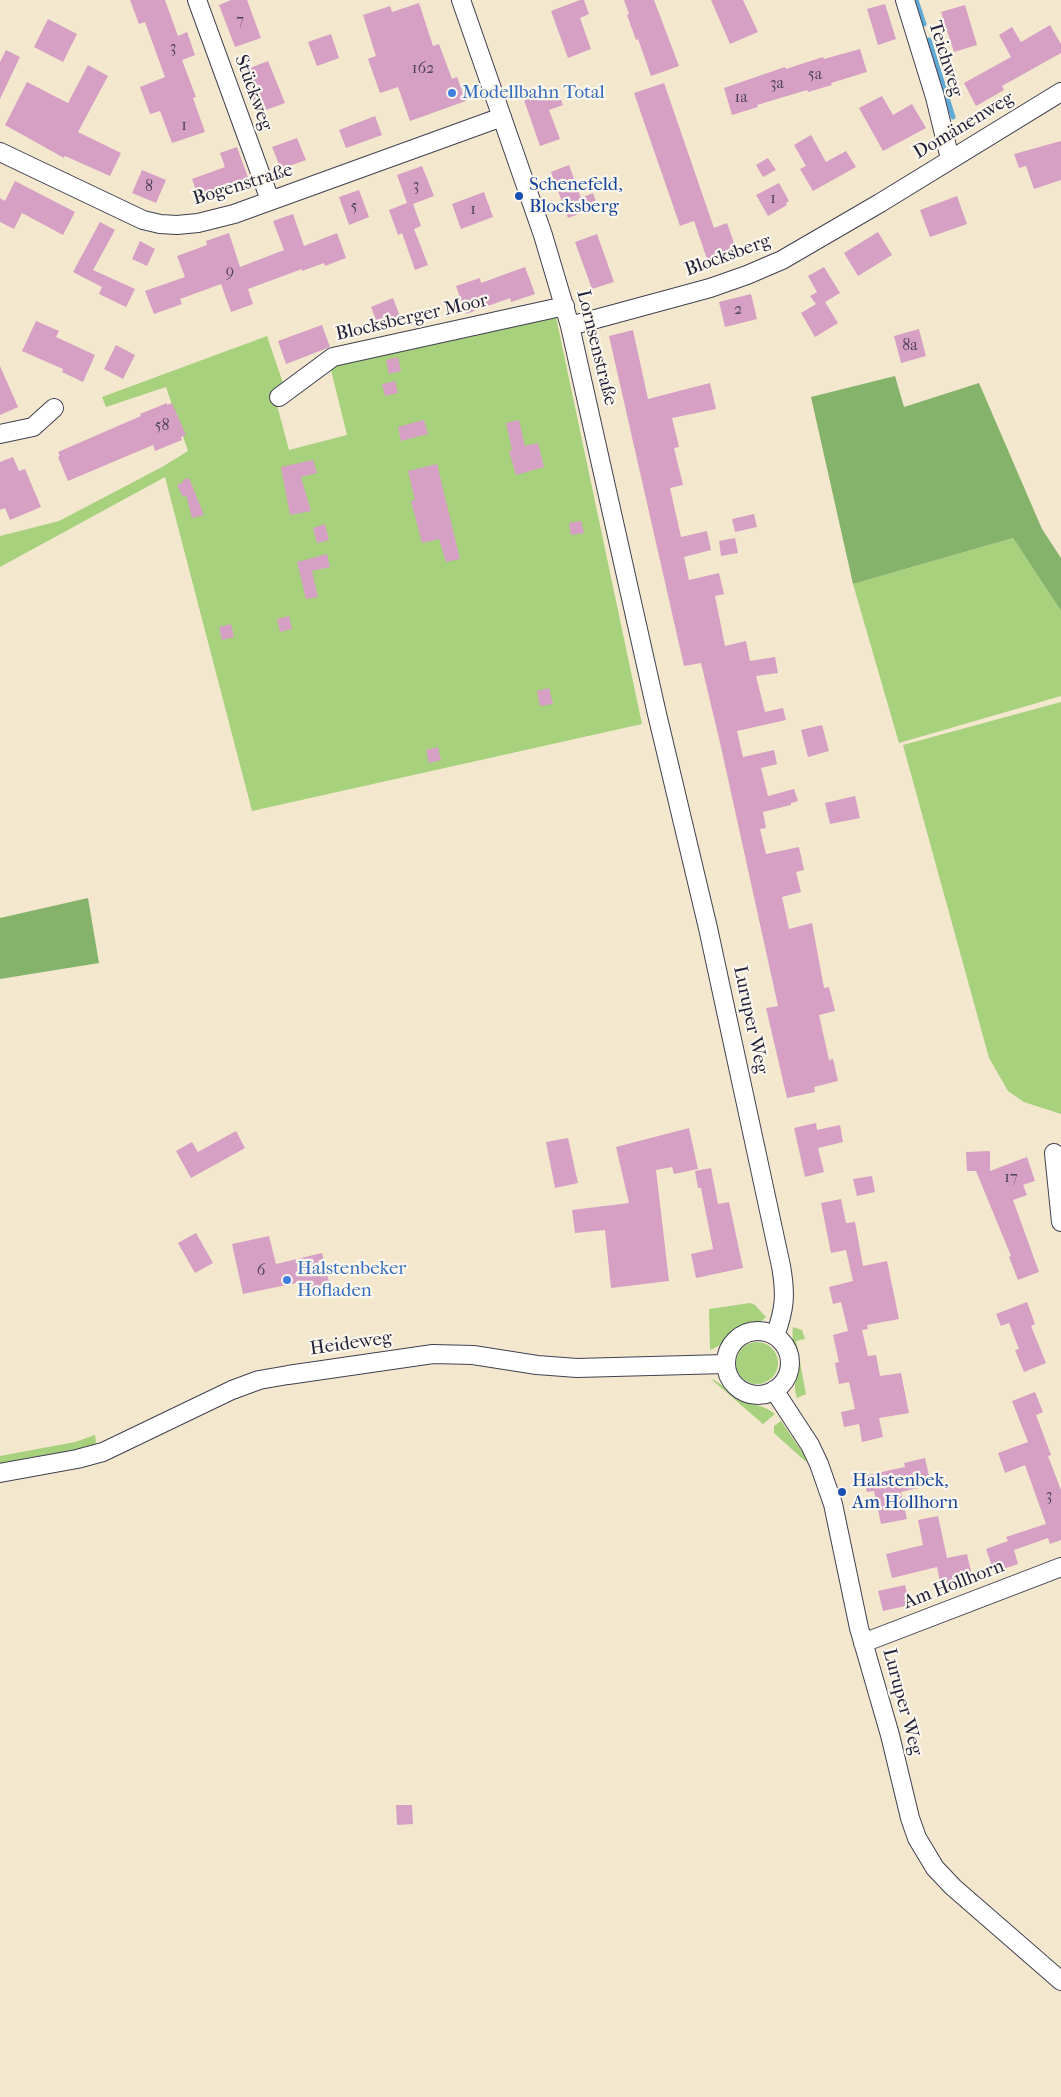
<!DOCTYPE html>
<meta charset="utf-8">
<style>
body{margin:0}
canvas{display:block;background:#f3e7ce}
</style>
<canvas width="1061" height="2097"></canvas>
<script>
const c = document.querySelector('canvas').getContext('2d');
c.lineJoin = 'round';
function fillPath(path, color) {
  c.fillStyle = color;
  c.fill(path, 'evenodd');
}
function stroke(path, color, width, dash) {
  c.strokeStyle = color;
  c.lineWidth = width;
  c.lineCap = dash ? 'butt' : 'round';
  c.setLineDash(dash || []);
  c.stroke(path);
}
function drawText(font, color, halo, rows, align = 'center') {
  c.font = font + ' "IM FELL French Canon",serif';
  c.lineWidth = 4.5;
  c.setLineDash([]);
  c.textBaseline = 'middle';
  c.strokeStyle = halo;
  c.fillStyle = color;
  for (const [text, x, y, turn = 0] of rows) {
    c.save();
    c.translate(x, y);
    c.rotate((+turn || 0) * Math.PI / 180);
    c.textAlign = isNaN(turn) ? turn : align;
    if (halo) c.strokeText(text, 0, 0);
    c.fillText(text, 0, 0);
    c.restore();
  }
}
fillPath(new Path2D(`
 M556,317l86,407 -390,87 -87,-334 -165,90v-31l59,-15 103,-54 26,-16 -22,-64 -60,20 -4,-10 165,-61 17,50 -10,8 15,56 58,-15 -17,-69z
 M1013,538l48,73v85l-162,47 -46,-159z
 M1061,702v412l-37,-12 -16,-11 -19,-33 -86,-313z
 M750,1303l5,2 11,12c-8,9 -20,9 -29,15 -10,6 -15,14 -27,18l-1,-41z
 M793,1327l9,3 3,9 -9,2 10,53 -9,4c-5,-14 1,-21 0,-35 -1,-13 -6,-23 -4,-36z
 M736 1363a21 21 0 1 1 42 0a21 21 0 1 1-42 0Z
 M711,1379c12,4 18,15 30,21 13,7 20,3 34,14l-12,10z
 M781,1421l26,38 -2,2 -31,-28v-7z
 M95,1435l1,6 -1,5 -95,20v-10l75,-14z`), '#a7d17d');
fillPath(new Path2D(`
 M895,376l9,31 75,-24 63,146 19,29v53l-48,-73 -160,46 -42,-187z
 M88,898l11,65 -99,16v-61z`), '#85b36c');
stroke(new Path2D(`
 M916,0l8,24
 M929,40l24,77`), '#5faad7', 5);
fillPath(new Path2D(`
 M130,0h35l13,36 9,-4 8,23 -13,5 14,37 -3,1 12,34 -33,11 -12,-32 -10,3 -10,-27 25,-10 -20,-55 -6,2z
 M231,0h16l14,38 -26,9 -16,-42z
 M580,0h4l5,14 -9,4 11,31 -23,9 -17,-47z
 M624,0h30l25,66 -28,10 -13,-37 -2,1 -9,-25 2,-1z
 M711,0h32l15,32 -28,12z
 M419,3l14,43 6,-2 13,35 5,-2 9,24 -56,20 -12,-34 -18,6 -12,-34 8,-3 -13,-41 27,-9 2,6z
 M885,4l11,35 -18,6 -11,-36z
 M965,5l12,40 -23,7 -13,-40z
 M48,19l29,15 -14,28 -29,-15z
 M1050,25l11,19v9l-59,33 2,4 -28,16 -12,-23 47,-26 -12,-22 13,-8 9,15z
 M331,34l8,24 -22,8 -9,-24z
 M860,49l7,23 -36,11 1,2 -24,7 -1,-2 -50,15 1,2 -26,8 -8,-27 61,-21 1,2 37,-12 1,2z
 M6,50l14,7 -20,42v-37z
 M268,61l17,42 -27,10 -16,-42z
 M88,65l20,11 -30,56 43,21 -11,23 -45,-20 -1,2 -59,-33 22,-43 41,21z
 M664,83l50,145 13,-5 9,26 -29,10 -13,-38 -14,5 -46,-133z
 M557,89l6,16 -14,5 11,29 -20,7 -16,-46z
 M882,96l11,19 19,-11 14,24 -43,23 -24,-43z
 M375,116l7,19 -36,13 -7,-18z
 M811,135l15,27 20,-11 10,16 -43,24 -13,-22 6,-3 -12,-21z
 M297,138l9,22 -25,9 -9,-22z
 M1061,141v39l-27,9 -8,-23 -7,2 -5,-14z
 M237,147l13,36 -50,18 -8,-22 33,-12 -5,-14z
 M768,158l8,12 -13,7 -7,-12z
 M569,165l12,33 12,-5 5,14 -30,11 -17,-46z
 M422,166l12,30 -21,8 8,22 -7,3 14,36 -13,5 -13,-37 -4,2 -9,-25 18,-7 -10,-28z
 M142,170l24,10 -10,23 -24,-10z
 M15,181l60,31 -12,23 -41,-22 -8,16 -14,-7v-24l5,3z
 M779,183l10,18 -3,2 1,2 -19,11 -12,-21z
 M359,190l10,27 -20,8 -10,-28z
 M484,192l9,25 -32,12 -9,-25z
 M957,196l10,28 -37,13 -10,-27z
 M293,214l11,32 33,-13 9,25 -21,8 -1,-3 -22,8v-2l-54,20 5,15 -22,8 -10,-28 -41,15 2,5 -28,10 -9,-23 40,-14 -8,-21 30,-11 -1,-4 23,-8 11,34 44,-17 -11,-29z
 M100,222l15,8 -22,40 42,19 -9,18 -27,-13 3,-7 -29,-15z
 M878,232l14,23 -34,21 -14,-23z
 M597,234l17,48 -22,7 -17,-47z
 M140,241l15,8 -8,17 -15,-7z
 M525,267l10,27 -24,8 -1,-4 -44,16 -10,-28 24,-8 1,5z
 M824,267l16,26 -15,9 13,21 -23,14 -14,-24 15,-9 -6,-8 7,-4 -9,-16z
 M751,294l6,25 -32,8 -6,-25z
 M393,298l9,24 -22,8 -9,-23z
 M36,321l23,10 -3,6 39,18 -12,27 -21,-10 1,-3 -41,-18z
 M322,325l8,22 -44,17 -8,-23z
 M919,329l7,27 -25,7 -7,-27z
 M633,330l15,69 62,-16 6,26 -44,9 7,29 -5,1 9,37 -13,3 11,49 26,-6 4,19 -27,7 5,23 30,-7 5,21 -9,2 10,50 21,-5 4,20 25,-4 3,16 -22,3 9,36 18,-4 3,12 -49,11 6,26 31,-7 3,14 -16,4 7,28 26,-7 4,12 -7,2v2l-28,7 3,16 -6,1 6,25 33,-7 5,23 -8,2 5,20 -19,5 7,32 23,-6 12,65 5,-1 6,24 -16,4 10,45 4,-1 5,22 -24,6 1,5 -28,6 -21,-90 12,-2 -57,-259 -20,-84 -17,3 -75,-330z
 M116,345l19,10 -12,24 -19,-10z
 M398,357l3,14 -12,3 -3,-14z
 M0,366l18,41 -18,8z
 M395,381l3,12 -13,3 -3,-12z
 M167,403v2l5,-2 14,32 -5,2 1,3 -27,11 -2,-6 -85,36 -10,-24 2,-1 -2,-4 83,-36 -1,-2z
 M424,420l4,14 -27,7 -3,-14z
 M519,420l6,26 13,-3 6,24 -28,8 -7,-24 3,-1 -6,-27z
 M13,457l6,14 6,-2 16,38 -31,13 -5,-12 -5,2v-48z
 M313,460l4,13 -16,4 10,34 -21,4 -9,-48z
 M437,464l23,95 -14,3 -7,-23 -17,4 -11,-42 4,-1 -7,-29z
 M189,478l15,37 -12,3 -6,-23 -3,2 -6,-12 6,-3v-2z
 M754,514l3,13 -22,5 -3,-13z
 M581,521l3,12 -13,2 -2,-12z
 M325,524l4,16 -12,3 -4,-15z
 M735,538l3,15 -17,3 -2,-15z
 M327,554l3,13 -18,4 6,26 -12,2 -9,-37z
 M289,616l3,13 -12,3 -3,-13z
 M231,624l3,13 -12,3 -3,-13z
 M549,688l4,16 -13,2 -3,-15z
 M822,725l7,26 -21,6 -7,-27z
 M438,747l3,13 -12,3 -3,-13z
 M855,796l5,22 -30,6 -5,-21z
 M816,1123l1,7 23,-5 3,17 -25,6 6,24 -19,5 -11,-49z
 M689,1128l9,41 -24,5 -2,-7 -16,3 13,111 -58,7 -6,-58 -30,3 -3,-23 57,-7 -13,-56z
 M236,1131l9,17 -54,30 -15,-27 16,-9 6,10z
 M568,1138l10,45 -23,5 -9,-46z
 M990,1151v20l37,-14 8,24 -12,4 4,10 -14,5 26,72 -21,8 -9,-23 2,-1 -35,-85h-9l-1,-19z
 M711,1168l7,36 11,-2 14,66 -47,10 -5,-24 22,-5 -12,-61h-3l-3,-17z
 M872,1176l3,16 -18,4 -4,-17z
 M841,1199l5,24 9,-1 8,44 24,-5 12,58 -32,6 1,4 -6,1 6,26 8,-1 4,21 21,-3 8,40 -30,5 4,19 -21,5 -3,-18 -15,3 -3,-15 14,-3 -6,-27 -10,2 -4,-21 4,-1 -6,-27 15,-4 -7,-29 -8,2 -4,-17 24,-6 -7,-31 -15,3 -10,-50z
 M196,1233l17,30 -18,10 -17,-30z
 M269,1236l7,28 46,-11 8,33 -26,6 -3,-10 -58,12 -11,-50z
 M1027,1302l8,22 -4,2 15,37 -22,9 -9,-22 4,-1 -10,-26 -8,3 -5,-12z
 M1035,1392l8,20 -7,3 15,40 -3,1 13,34v50l-11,4 -2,-6 -34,12 4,14 -24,8 -8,-23 22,-8 -2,-4 40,-13 -21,-59 -20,8 -7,-20 30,-11 -16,-41z
 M925,1458l6,27 -30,7 6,27 -26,5 -7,-33 -7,1 -4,-16 42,-9 -1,-4z
 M938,1516l9,42 20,-4 6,26 -32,6 -4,-19 -45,11 -6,-24 37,-9 -5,-25z
 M905,1585l5,20 -27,6 -5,-20z
 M396,1805h16l1,19 -16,1z`), '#d5a0c3');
const minor = new Path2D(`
 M197,0l73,200
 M461,0l82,235 27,91 87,388 51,214 73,338c5,28 4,43 -6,70
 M905,0l30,97 15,62
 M0,152l143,68 17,4 17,1 21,-2 36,-9 268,-97
 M570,326l140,-38 37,-13 35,-15 98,-57 181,-111
 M279,397l54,-40 232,-51
 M0,434l33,-7 21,-19
 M1054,1153l7,69
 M726 1363a32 32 0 1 1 64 0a32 32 0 1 1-64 0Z
 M774,1390l36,55 9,19 14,40 26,124 31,107 20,83 7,20 18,30 18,19 108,94
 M0,1473l77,-14 26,-7 129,-62 27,-10 29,-5 145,-21 40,1 64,10 40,3 148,-4
 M863,1643l198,-76`);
stroke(minor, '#414051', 20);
stroke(minor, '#fff', 18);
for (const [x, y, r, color] of [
 [452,93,5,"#3f7fe0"],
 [519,196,5,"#1a4fb4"],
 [287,1280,5,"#3f7fe0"],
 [842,1492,5,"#1a4fb4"]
]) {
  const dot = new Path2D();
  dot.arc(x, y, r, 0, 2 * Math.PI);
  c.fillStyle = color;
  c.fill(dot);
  stroke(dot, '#fbf7ec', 2);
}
drawText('16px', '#4f425d', null, [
 ["7",240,21],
 ["3",173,48],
 ["162",423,69],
 ["5a",815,75],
 ["3a",777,84],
 ["1a",741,98],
 ["1",184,126],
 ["3",416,186],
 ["8",149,187],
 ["1",773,199],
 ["5",354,207],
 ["1",473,210],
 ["9",230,272],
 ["2",738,310],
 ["8a",910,346],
 ["58",162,426],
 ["17",1011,1178],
 ["6",261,1271],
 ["3",1049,1496]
]);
drawText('19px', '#22223b', '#fbf7ec', [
 ["Teichweg",945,59,73],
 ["Stückweg",253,93,70],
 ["Domänenweg",964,126,-31],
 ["Bogenstraße",243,185,-17],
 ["Blocksberg",728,256,-20],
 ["Blocksberger Moor",412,318,-13],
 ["Lornsenstraße",596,348,76],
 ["Luruper Weg",750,1020,78],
 ["Heideweg",351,1344,-8],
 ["Am Hollhorn",954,1585,-21],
 ["Luruper Weg",902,1702,75]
]);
drawText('19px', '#366cbe', '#fbf7ec', [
 ["Modellbahn Total",462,93],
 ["Halstenbeker",297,1269],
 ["Hofladen",297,1291]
], 'left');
drawText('19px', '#164399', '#fbf7ec', [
 ["Schenefeld,",529,185],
 ["Blocksberg",529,207],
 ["Halstenbek,",852,1481],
 ["Am Hollhorn",852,1503]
], 'left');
</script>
